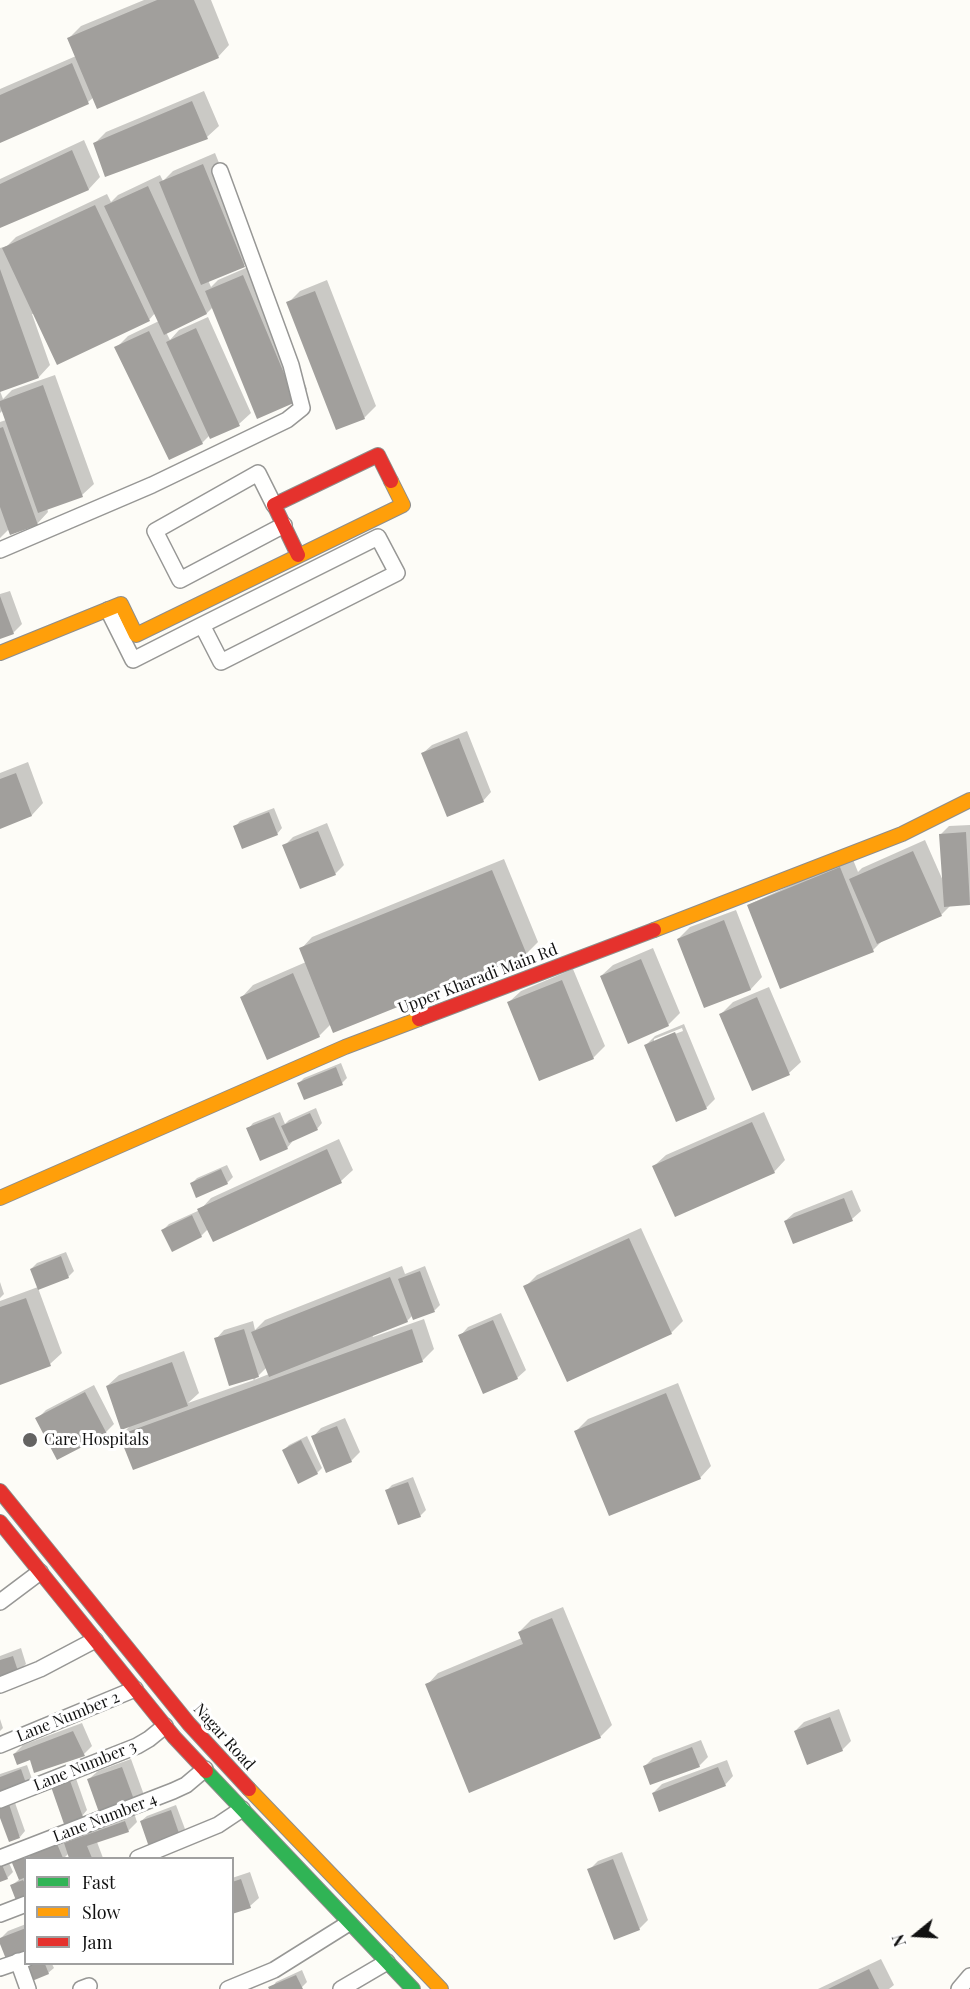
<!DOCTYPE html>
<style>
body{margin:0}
#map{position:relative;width:970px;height:1989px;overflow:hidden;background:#fdfcf7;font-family:"Playfair Display",serif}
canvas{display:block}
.legend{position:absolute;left:24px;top:1857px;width:210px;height:108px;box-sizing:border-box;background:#fff;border:2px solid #a0a0a0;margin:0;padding:8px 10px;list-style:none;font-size:18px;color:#111}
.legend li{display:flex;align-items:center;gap:12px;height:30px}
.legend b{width:30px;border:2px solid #a0a0a0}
.north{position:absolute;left:886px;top:1905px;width:60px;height:60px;-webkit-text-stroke:4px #fff;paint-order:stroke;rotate:252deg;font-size:16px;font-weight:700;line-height:24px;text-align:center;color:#111}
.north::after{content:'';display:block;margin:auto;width:21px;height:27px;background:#111;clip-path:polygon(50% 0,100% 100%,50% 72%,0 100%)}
</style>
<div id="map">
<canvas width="970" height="1989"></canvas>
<ul class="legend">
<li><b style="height:8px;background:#30b455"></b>Fast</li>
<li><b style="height:8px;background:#ff9f0a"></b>Slow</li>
<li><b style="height:8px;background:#e5322d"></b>Jam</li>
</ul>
<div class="north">N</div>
</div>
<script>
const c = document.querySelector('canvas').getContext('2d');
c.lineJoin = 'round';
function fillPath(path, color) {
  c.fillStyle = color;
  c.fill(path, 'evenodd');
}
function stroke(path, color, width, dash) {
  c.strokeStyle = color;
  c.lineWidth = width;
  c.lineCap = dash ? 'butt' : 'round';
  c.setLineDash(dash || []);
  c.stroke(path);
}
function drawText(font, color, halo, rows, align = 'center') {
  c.font = font + ' "Playfair Display",serif';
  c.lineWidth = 6;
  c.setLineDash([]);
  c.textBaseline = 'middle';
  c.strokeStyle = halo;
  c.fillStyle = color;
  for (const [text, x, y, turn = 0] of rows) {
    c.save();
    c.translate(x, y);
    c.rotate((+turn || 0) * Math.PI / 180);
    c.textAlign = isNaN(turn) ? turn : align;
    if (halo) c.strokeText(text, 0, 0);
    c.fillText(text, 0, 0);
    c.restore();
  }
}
fillPath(new Path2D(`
 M144,0h67l18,45 -11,12 -124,40 -6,5 -88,39v-52l76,-33 -7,-18 12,-12z
 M204,91l15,35 -12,11 -113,7 12,-12z
 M84,140l16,37 -11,12 -89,37v-47z
 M215,153l41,101 -12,11 -36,15 3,7 7,-7 37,-16 52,125 -12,12 -82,-94 -6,6 -41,19 4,8 9,-10 29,-13 43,96 -12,11 -28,13 -1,-2 -8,8 -86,-95 12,-12 31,-15 -4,-8 -6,7 -117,-6 18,51 -11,12 -39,13v-142l7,-2 9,-9 91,-43 4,8 7,-7 42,-20 3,6 10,-10z
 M327,280l49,126 -12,12 -76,-115 12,-12z
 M55,375l39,109 -12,11 -35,13 1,4 -11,12 -28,5 -9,9v-116l6,-2 -3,-10 -3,3v-22l3,8 9,-9z
 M10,591l12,33 -9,9 -13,5v-44z
 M467,731l24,61 -8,9 -60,-48 9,-8z
 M28,762l15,41 -11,12 -32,12v-54z
 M274,808l8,20 -5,6 -42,-7 5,-6z
 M327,823l17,42 -9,9 -51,-28 9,-9z
 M970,825v79l-19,1 -10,10 -58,25 -10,10 -125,-45 104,-48 6,15 4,-4 63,-28 19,43 -4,-48 9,-9z
 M504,859l34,83 -12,12 -195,70 -12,12 -51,22 -26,-61 11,-12 53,-23 -5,-13 11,-12z
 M736,910l26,67 -11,12 -46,18 -27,-68 12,-12z
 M653,948l27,65 -12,12 -67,-49 12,-11z
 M573,969l32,77 -12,12 -84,-56 12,-11z
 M769,987l32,75 -12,11 -68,-59 12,-12z
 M684,1024l31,75 -9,9 -60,-63 9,-9zM682,1028l1,3 -29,11v-3z
 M341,1063l6,15 -5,5h-43l5,-5z
 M316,1108l6,15 -5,6 -26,11 1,2 -5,6 -39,-19 5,-6 27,-11 5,12 4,-4z
 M764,1112l21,48 -11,12 -120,-6 12,-11z
 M339,1139l14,31 -12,11 -133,48 -7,7 -38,-6 6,-6 31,-14 11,-12z
 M227,1165l6,12 -6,6h-35l5,-5z
 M852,1190l9,21 -9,8 -67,2 9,-8z
 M641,1228l42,93 -12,12 -146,-46 12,-12z
 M66,1252l8,19 -6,6 -30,11 24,65 -12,11 -50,19v-82l38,-14 -7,-18 6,-6z
 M402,1266l3,8 20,-8 15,39 -5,5 -21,8 -1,-3 -6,6 -35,13 1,3 51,-18 10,30 -12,12 -301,74 11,-11 -25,-38 12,-11 65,-24 15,42 -11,10 66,-23 -38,-41 8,-9 29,-9 2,9 10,-10zM267,1367l2,7 -15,6z
 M0,1282l4,12 -4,4z
 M501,1313l25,57 -9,8 -57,-42 8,-9z
 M678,1383l33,83 -11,12 -124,-47 12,-12z
 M94,1385l20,39 -8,8 -69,-13 9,-9z
 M345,1418l15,34 -9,9 -38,-24 8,-9z
 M307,1436l15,32 -5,5 -33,-23 5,-5z
 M413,1477l13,33 -6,6 -34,-25 6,-6z
 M563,1607l49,118 -12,12 -173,-52 11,-12 84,-35 -3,-6 12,-12z
 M21,1648l5,16 -8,8 -18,7v-23z
 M839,1709l12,32 -9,9 -47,-19 9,-9z
 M0,1719l3,9 -3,3z
 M82,1723l10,23 -8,8 -53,4 -17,-4 9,-9z
 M701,1740l7,17 -9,9h-54l8,-8z
 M131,1759l13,36 -9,9 -46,-25 9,-8z
 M727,1760l6,16 -8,9 -72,8 9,-9z
 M27,1765l5,14 -6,6 -26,9v-20z
 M73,1770l14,40 -5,6 -32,-34z
 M14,1800l11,31 -5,6 -20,-24v-5l4,-4z
 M176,1805l9,24 -6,6 -38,-14 6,-5z
 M134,1813l3,9 -9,9 -31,11 6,16h-32l-2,-5 -5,5h-38v40l-14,-13 8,-6 -8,-20 49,-25 4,10 9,-10z
 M622,1852l26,68 -9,9 -50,-59 9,-9z
 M6,1856l7,16 -6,6 -7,2v-22z
 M250,1872l9,26 -9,8 -18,7v-35z
 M26,1924v25l-26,-10 8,-8z
 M881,1959l13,26 -5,4h-71z
 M26,1964h26l2,4 -6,5z
 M302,1970l5,12 -5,5 -31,2 5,-7z`), '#0003');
fillPath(new Path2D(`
 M157,0h37l25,58 -122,51 -30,-71z
 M72,63l17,41 -89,39v-48z
 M192,101l16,38 -103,38 -12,-34z
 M72,150l17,40 -89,38v-44z
 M203,164l42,103 -44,18 -42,-103z
 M148,186l59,128 -43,21 -60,-129z
 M95,205l55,116 -93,44 -55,-117z
 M0,269l39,109 -39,14z
 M243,275l53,127 -39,17 -52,-128z
 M315,291l50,128 -29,11 -50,-128z
 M196,328l44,98 -30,13 -44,-97z
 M149,331l54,113 -34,16 -55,-113z
 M43,385l40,112 -45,16 -38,-107v-5z
 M3,427l35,98 -28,10 -10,-28v-79z
 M0,596l14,38 -14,5z
 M459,738l25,64 -37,15 -26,-64z
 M16,773l16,43 -32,13v-50z
 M269,812l9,23 -36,14 -9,-23z
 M318,831l18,44 -36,14 -18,-44z
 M966,832l4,73 -26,2 -5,-73z
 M913,851l29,65 -65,28 -28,-65z
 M840,867l34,85 -94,37 -33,-84z
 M492,870l35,85 -194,78 -34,-85z
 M724,920l27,70 -47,18 -27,-69z
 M641,959l28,67 -41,18 -28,-68z
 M293,973l27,64 -53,23 -27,-63z
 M562,980l32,79 -55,22 -32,-79z
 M757,997l33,78 -38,16 -33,-77z
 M675,1032l32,77 -31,13 -32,-77z
 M336,1067l7,18 -39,15 -7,-17z
 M310,1113l8,17 -29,13 -8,-17z
 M274,1117l14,32 -28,12 -14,-33z
 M752,1122l23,51 -100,44 -23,-51z
 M327,1149l15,34 -129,59 -16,-33z
 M221,1169l7,15 -32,14 -6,-15z
 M844,1198l9,23 -60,23 -9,-23z
 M192,1215l10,22 -30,15 -11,-22z
 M629,1238l43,96 -105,48 -44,-96z
 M61,1256l8,22 -31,12 -8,-21z
 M420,1271l15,41 -22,8 -15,-41z
 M390,1277l18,45 -139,55 -18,-45z
 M26,1298l25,68 -51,19v-78z
 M493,1320l25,59 -35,15 -25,-59z
 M244,1329l15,48 -30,9 -15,-48z
 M412,1329l11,33 -290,108 -14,-35z
 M172,1362l16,44 -67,24 -15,-44z
 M85,1392l22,42 -50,26 -22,-42z
 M666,1393l35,86 -92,37 -35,-85z
 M337,1426l15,36 -26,11 -15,-37z
 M301,1440l17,34 -20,10 -16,-34z
 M408,1482l13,35 -23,8 -13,-35z
 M552,1618l49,120 -132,55 -44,-109 98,-40 -5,-12z
 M13,1656l6,18 -19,6v-20z
 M830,1717l13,34 -36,14 -13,-34z
 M73,1731l12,25 -51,17 -4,-13 -13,5 -4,-11z
 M692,1747l8,20 -50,18 -7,-19z
 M122,1767l14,38 -35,13 -14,-39z
 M718,1767l8,19 -67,26 -7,-19z
 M21,1769l6,17 -27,9v-18z
 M68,1775l15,42 -19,7 -15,-43z
 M9,1804l11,34 -11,4 -9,-24v-10z
 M171,1810l9,26 -31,11 -9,-26z
 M125,1821l4,11 -42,14 5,12h-23l-5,-15z
 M55,1839l8,19h-33l-3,-8z
 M23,1853l3,7v17l-7,3 -9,-22z
 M613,1859l27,71 -26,10 -27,-71z
 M0,1860l8,19 -8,3z
 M241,1879l10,29 -19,6v-32z
 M23,1880l3,5v15l-9,3 -7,-18z
 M26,1928v23l-20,8 -6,-15v-6z
 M25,1964h20l4,10 -17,7z
 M869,1969l10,20h-51z
 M296,1975l7,14h-34l-1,-2z`), '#a19f9c');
const street = new Path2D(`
 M274,505l-16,-32 -103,58 25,49 104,-55
 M0,550l152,-65 135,-65 15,-12 -11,-43 -71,-194
 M108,610l25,50 69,-35 19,37 176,-89 -19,-36 -176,88
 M0,1602l40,-30
 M0,1685l40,-16 55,-29
 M0,1745l135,-56
 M0,1800l137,-54 12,-7 16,-13
 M0,1858l173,-67 13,-6 19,-16
 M138,1858l80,-33 24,-16
 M0,1914l26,-10
 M18,1961l10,28
 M0,1968l26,-9
 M81,1989l8,-3
 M228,1989l46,-19 75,-47
 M341,1989l46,-27
 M959,1989l11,-13`);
const fast = new Path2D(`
 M206,1771l207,218`);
const slow = new Path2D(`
 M0,653l121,-49 15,31 267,-130 -12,-24
 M654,930l248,-96 68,-34
 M0,1198l345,-151 74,-28
 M249,1789l192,200`);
const jam = new Path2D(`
 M298,555l-24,-50 104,-50 13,26
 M419,1019l235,-89
 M0,1491l189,233 60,65
 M0,1522l174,215 32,34`);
stroke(street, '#979795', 18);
stroke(fast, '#8e8d8b', 16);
stroke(slow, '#8e8d8b', 16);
stroke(jam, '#8e8d8b', 16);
stroke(street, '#fffffe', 15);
stroke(fast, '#30b455', 14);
stroke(slow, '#ff9f0a', 14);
stroke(jam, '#e5322d', 14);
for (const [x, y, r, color] of [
 [30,1440,8,"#646362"]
]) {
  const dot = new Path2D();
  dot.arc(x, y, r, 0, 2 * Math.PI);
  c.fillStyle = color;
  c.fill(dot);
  stroke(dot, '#fff', 2);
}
drawText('16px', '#111', '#fff', [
 ["Upper Kharadi Main Rd",478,979,-21],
 ["Lane Number 2",68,1717,-22],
 ["Nagar Road",224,1737,48],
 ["Lane Number 3",85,1766,-22],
 ["Lane Number 4",105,1818,-21]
]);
drawText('16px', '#111', '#fff', [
 ["Care Hospitals",44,1440]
], 'left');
</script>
